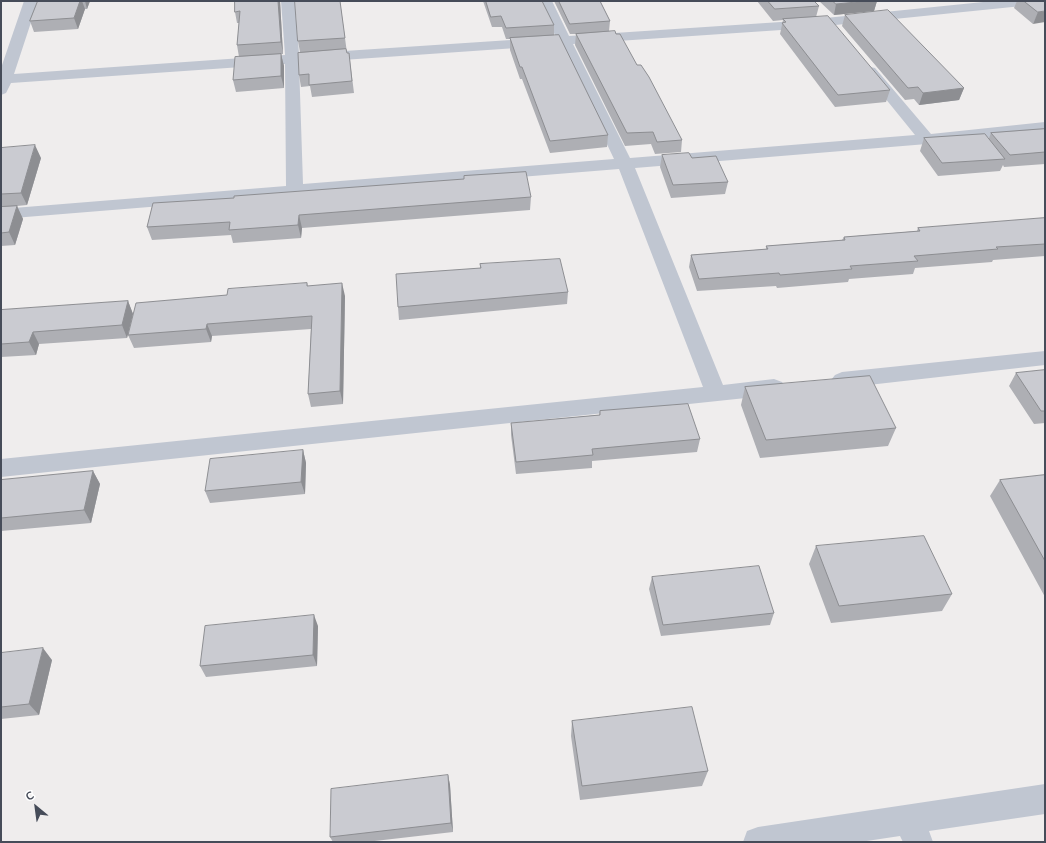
<!DOCTYPE html>
<meta charset="utf-8">
<style>
body{margin:0}
#map{position:relative;width:1046px;height:843px;overflow:hidden;background:#efeded;font-family:"Nunito Sans",sans-serif}
canvas{display:block}
.frame{position:absolute;inset:0;border:2px solid #464c59;pointer-events:none}
.north{position:absolute;left:16px;top:787px;width:40px;height:40px;-webkit-text-stroke:3px #fff;paint-order:stroke;rotate:331deg;font-size:11px;font-weight:700;line-height:16px;text-align:center;color:#464c59}
.north::after{content:'';display:block;margin:auto;width:14px;height:18px;background:#464c59;clip-path:polygon(50% 0,100% 100%,50% 72%,0 100%)}
</style>
<div id="map">
<canvas width="1046" height="843"></canvas>
<div class="frame"></div>
<div class="north">С</div>
</div>
<script>
const c = document.querySelector('canvas').getContext('2d');
c.lineJoin = 'round';
function fillPath(path, color) {
  c.fillStyle = color;
  c.fill(path, 'evenodd');
}
function stroke(path, color, width, dash) {
  c.strokeStyle = color;
  c.lineWidth = width;
  c.lineCap = dash ? 'butt' : 'round';
  c.setLineDash(dash || []);
  c.stroke(path);
}
fillPath(new Path2D(`
 M24,1h14l-24,73 271,-19 -4,-54h14l4,53 257,-17 -18,-36h14l17,35 227,-15 197,-20h46l-2,3 -5,1 -236,24 -223,15 57,114 285,-23 -52,-64 2,-3 5,-1 5,1 56,66 114,-12v10l-118,12 -292,24 88,217 51,-6 8,3 3,5 -3,5 -8,3 -773,82v-18l702,-72 -84,-218 -618,50v-10l285,-23 -1,-122 -274,19 -5,10 -5,2v-27zM560,45l54,114 -311,25 -4,-121z
 M1045,351v14l-203,23 -7,-3 -4,-5 4,-5 7,-3z
 M1045,784v30l-116,17 4,11h-30l-3,-6 -40,6h-117l4,-11 11,-4z`), '#c0c6d1');
fillPath(new Path2D(`
 M38,1h52l-3,8h-2l-7,20 -44,3 -4,-11z
 M280,1l3,53 -13,1 11,-1 3,12v22l-48,4 -3,-12 6,-23 -2,-12 2,-22h-2l-2,-11z
 M340,1l7,52h2l5,40 -42,4 -2,-11 -9,1 -2,-12 1,-23 -2,-11z
 M483,1h59l12,24v10l54,100 -1,12 -57,6 -28,-74h-2l-10,-29v-11h-4l-4,-12h-10z
 M554,1h46l10,20 -1,10 7,3 21,31 45,75 -1,12 -26,2 -4,-10 -26,2 -50,-101 1,-11h-6z
 M757,1h57l5,5 -3,11 74,73 -4,12 -51,5 -55,-73 3,-14 -10,1z
 M819,1h58l-3,10 -40,4z
 M1017,1h28l-12,23 -19,-16z
 M845,15l119,73 -5,12 -40,5 -5,-6 -9,1 -63,-74z
 M1045,129v35l-41,3 -1,-2 -3,6 -62,5 -18,-25 4,-13h65l2,-5z
 M1,148l40,10 -14,47 -10,1 6,13 -8,26 -14,1z
 M662,155l30,3 36,24 -3,12 -54,4 -11,-31z
 M531,197l-1,13 -228,18 -1,10 -68,5 -2,-8 -79,5 -5,-13 6,-24z
 M1045,218v38l-52,4 -1,2 -77,6 -2,6 -64,5 -1,3 -71,6 -1,-2 -79,5 -8,-24 2,-12 75,-6v-3l76,-6 2,-3 73,-6 1,-3z
 M480,264l88,28 -1,12 -168,16 -1,-13 82,-39z
 M307,283l1,3 37,10 -2,108 -32,3 -3,-13 3,-65 -99,7 -1,6 -77,6 -6,-13 99,-40z
 M128,301l5,13 -6,24 -88,6 -3,11 -35,2v-47z
 M1045,370v53l-11,1 -25,-38 7,-13z
 M745,387l151,41 -8,18 -128,12 -19,-53z
 M600,411l100,28 -3,13 -105,9v7l-76,6 -5,-39v-12l88,-8z
 M303,450l3,13 -1,31 -95,9 -5,-12z
 M93,471l7,13 -9,39 -90,8v-51z
 M1045,475v122l-55,-101 10,-16z
 M816,546l136,48 -10,17 -111,12 -22,-59z
 M652,577l122,36 -4,12 -109,11 -12,-47z
 M318,626l-1,40 -111,11 -6,-11z
 M1,653l51,7 -13,55 -38,4z
 M572,721l136,50 -6,15 -122,14 -9,-64z
 M448,775l2,10 3,47 -87,10h-33l-3,-5z`), '#aeafb4');
fillPath(new Path2D(`
 M80,1h2l3,8 -7,20 -4,-11z
 M85,1h5l-3,8z
 M278,1h2l3,53 -2,-12z
 M867,1h10l-3,10 -40,4 2,-11z
 M1045,11v11l-12,2 5,-12z
 M281,54l3,12v22l-3,-12z
 M964,88l-5,12 -40,5 4,-12z
 M35,145l6,13 -14,47 -6,-12z
 M17,206l6,13 -8,26 -6,-13z
 M299,215l3,13 -1,10 -3,-13z
 M342,283l3,13 -2,108 -3,-13z
 M128,301l5,13 -6,24 -5,-13z
 M207,324l5,12 -1,6 -5,-13z
 M33,332l6,12 -3,11 -7,-13z
 M303,450l3,13 -1,31 -4,-12z
 M93,471l7,13 -9,39 -7,-13z
 M314,615l4,11 -1,40 -4,-11z
 M43,648l9,12 -13,55 -10,-11z
 M448,775l2,10 3,47 -2,-9z`), '#8d8e92');
const building = new Path2D(`
 M38,1h42l-6,17 -44,3z
 M235,1h43l3,41 -44,3 3,-34 -5,1z
 M295,1h45l5,37 -47,3z
 M486,1h56l12,24 -48,3 -5,-12 -10,1z
 M559,1h41l10,20 -40,3z
 M768,1h46l5,5 -44,3z
 M833,1h34l-31,3z
 M1024,1h21v10l-7,1z
 M888,10l76,78 -41,5 -5,-6 -10,1 -63,-73z
 M828,16l62,74 -52,5 -56,-72 4,-1 -3,-3z
 M615,31l1,3h4l17,31h4l8,12 33,63 -25,2 -4,-10 -26,1 -51,-99z
 M559,35l49,100 -58,6 -28,-74h-2l-10,-29z
 M346,49l1,4h2l3,28 -43,4v-11l-10,1 -1,-22z
 M281,54v22l-48,4 2,-23z
 M1045,129v23l-35,3 -19,-22z
 M985,134l20,25 -63,4 -18,-25z
 M35,145l-14,48 -20,1v-46z
 M689,153l3,5 24,-2 12,26 -55,3 -11,-30z
 M526,172l5,25 -232,18 -1,10 -69,5 1,-8 -83,5 6,-24 81,-5v-2l230,-17v-3z
 M17,206l-8,26 -8,1v-26z
 M1045,218v26l-49,3 2,2 -84,7 4,5 -68,5 2,3 -72,6 -1,-2 -80,6 -8,-24 77,-6 -2,-3 79,-6 -1,-3 76,-6 -2,-3z
 M560,259l8,33 -170,15 -2,-33 85,-6 -1,-4z
 M307,283v3l35,-3 -2,108 -32,3 4,-78 -105,8 -1,5 -78,6 8,-32 91,-8 1,-6z
 M128,301l-6,24 -89,7 -4,10 -28,2v-34z
 M1045,370v41h-4l-25,-38z
 M870,376l26,52 -130,12 -21,-53z
 M688,404l12,35 -108,10 1,6 -77,7 -5,-39 89,-8v-4z
 M303,450l-2,32 -96,9 5,-32z
 M93,471l-9,39 -83,8v-38z
 M1045,475v86l-45,-81z
 M924,536l28,58 -113,12 -23,-60z
 M759,566l15,47 -111,12 -11,-48z
 M314,615l-1,40 -113,11 5,-40z
 M43,648l-14,56 -28,3v-54z
 M692,707l16,64 -126,15 -10,-65z
 M448,775l3,48 -121,14 1,-48z`);
fillPath(building, '#cacbd1');
stroke(building, '#8d8e92', 1);
</script>
